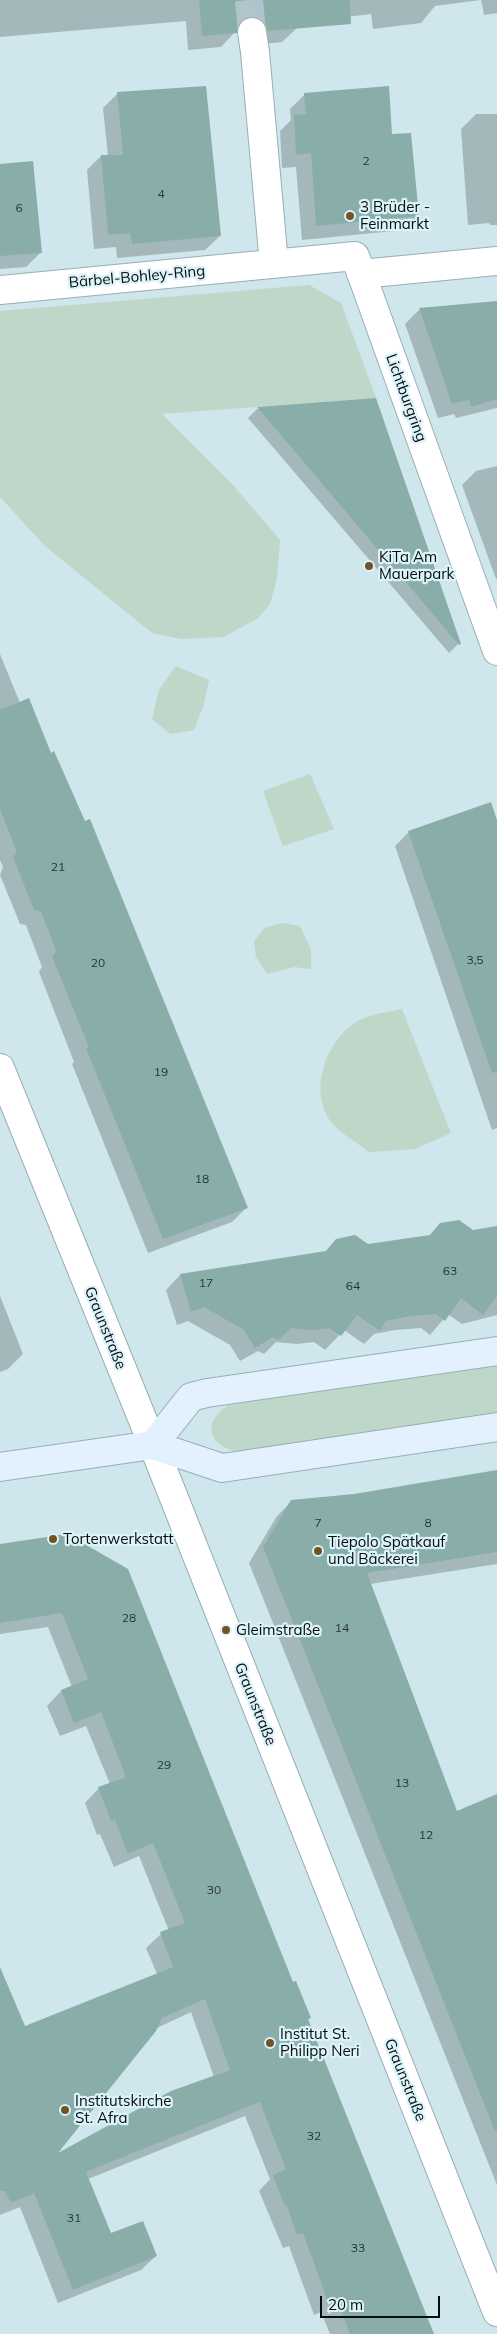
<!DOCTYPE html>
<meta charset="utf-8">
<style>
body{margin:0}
#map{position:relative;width:497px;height:2334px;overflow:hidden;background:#cee6ec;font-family:Mulish,sans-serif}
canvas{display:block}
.scale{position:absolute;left:320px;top:2296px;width:120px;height:22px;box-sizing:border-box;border:2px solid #060d0f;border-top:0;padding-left:6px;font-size:15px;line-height:18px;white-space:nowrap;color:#060d0f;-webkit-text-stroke:4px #dbf3f9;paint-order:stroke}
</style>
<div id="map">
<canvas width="497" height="2334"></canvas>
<div class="scale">20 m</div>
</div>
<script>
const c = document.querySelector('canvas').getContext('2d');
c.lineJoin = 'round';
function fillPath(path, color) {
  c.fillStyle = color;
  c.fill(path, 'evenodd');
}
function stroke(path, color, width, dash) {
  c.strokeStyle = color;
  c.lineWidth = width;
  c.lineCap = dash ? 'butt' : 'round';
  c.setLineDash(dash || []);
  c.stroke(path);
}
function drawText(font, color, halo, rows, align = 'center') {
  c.font = font + ' Mulish,sans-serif';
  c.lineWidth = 4.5;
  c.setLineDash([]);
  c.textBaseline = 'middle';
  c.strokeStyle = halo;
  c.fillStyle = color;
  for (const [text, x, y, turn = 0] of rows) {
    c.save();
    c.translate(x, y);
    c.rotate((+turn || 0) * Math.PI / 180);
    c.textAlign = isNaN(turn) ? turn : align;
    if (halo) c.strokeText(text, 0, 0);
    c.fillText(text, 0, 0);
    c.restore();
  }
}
fillPath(new Path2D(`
 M309,285l32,18 35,95 -214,16 71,71 47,55 -3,38 -7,26 -13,15 -34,18 -42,2 -29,-6 -107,-87 -45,-49v-186z
 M176,666l33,14 -5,24 -10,26 -24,4 -18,-15 7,-29z
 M310,774l24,55 -51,17 -20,-55z
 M282,923l18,3 11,24v19l-17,-2 -27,7 -11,-17 -2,-16 10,-13z
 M402,1009l49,124 -36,16 -46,3c-11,-9 -27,-17 -36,-28 -28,-32 -5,-91 31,-106 12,-5 26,-6 38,-9z
 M497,1364v52l-247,36c-8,0 -16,0 -24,-4 -23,-11 -16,-33 3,-43z`), '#bed7c8');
fillPath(new Path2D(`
 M0,0h481l-46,6 -14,17 -48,6 -2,-15 -74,9v5l-15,14 -29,3 -11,-14h-6l-15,16 -33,3 -2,-29 -186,16z
 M481,0h16v13l-13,2z
 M117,94l103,142 -15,14 -88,8 -1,-11 -22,2 -7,-79 14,-14h7l-5,-48z
 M305,94l86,42 27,80 -14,14 -102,10 -6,-73 -14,1 -2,-37 11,-11 -1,-11z
 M476,114h21v111h-7l-1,-2 -21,2 -7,-96z
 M0,165l41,87 -15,15 -26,2z
 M497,303v105l-41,10 -2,-4 -16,4 -33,-94 14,-14z
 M375,399l84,244 -10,10 -201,-235 9,-9z
 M497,466v113h-1l-34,-94 14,-14z
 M0,654l20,49 30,51 196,454 -14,14 -84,31 -76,-189 2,-2 -35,-90 3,-5 -16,-42 -6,-1 -20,-49 3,-8 -3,-7z
 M497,824v304l-5,2 -97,-284 14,-14z
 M441,1224l32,7 24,-4v88l-35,9 -14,-10 -18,21 -9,-7 -26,2 -21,4 -10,10 -20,-14 -19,20 -11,-8 -17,2 -21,-2 -12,12 -6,-3 -18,10 -10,-16 -42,-24 -11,4 -11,-35 14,-15 144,-22 13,-13 30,5 61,-8z
 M0,1296l23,58 -15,15 -8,3z
 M497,1472v92l-127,20 86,228 41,-17v390l-248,-622 28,-47 15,-15 62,-6z
 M67,1535l243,483 -2,2 125,314h-103l-9,-22 -7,3 -25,-69 -6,2 -24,-57 11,-12 -25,-63 -157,63 22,55 46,22 -15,14 -83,33 -38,-96 -20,8v-236l25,48 132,-53 -11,-26 15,-14 8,-3 -30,-75 -25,11 -14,-33 -3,1 -12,-32 14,-15 11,-4 -24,-58 -26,10 -13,-30 14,-15 11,-4 -24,-60 -48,7v-89zM191,2012l23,65 -161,80 104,-129z`), '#0003');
fillPath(new Path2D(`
 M199,0h151l1,24 -83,7 -4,-9 -7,-5h-7l-8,3 -4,6 -1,7 -35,3z
 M206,86l15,150 -89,8 -2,-11 -22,2 -7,-80h22l-6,-63z
 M389,86l3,48 19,-1 8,83 -103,10 -5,-73 -15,2 -2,-40 12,-1 -2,-21z
 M33,161l9,92 -42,3v-92z
 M497,301v98l-26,8 -2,-7 -17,4 -33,-96z
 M376,398l85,246 -2,1 -202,-238z
 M29,698l22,55 3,-2 31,70 5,-2 158,389 -85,31 -77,-191 3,-1 -37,-90 4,-6 -15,-40 -7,-1 -21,-53 4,-5 -17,-43v-99z
 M491,802l6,18v252l-5,1 -84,-242z
 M459,1220l14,10 24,-4v70l-14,19 -22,-17 -16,23 -9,-7 -26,2 -24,5 -6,10 -23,-16 -16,21 -12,-8 -17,2 -21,-2 -12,12 -6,-3 -18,11 -11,-18 -40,-23 -13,5 -11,-38 146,-23 10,-12 19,-4 13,9 62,-9 10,-12z
 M497,1470v82l-130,21 90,238 40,-17v336l-2,1 -232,-584 28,-47 63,-6z
 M67,1534l61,35 165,413 3,-1 15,37 -3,1 126,315h-84l-14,-36 -8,4 -25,-69 -6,2 -11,-31 -2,1 -11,-30 13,-6 -26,-67 -174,70 25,61 32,-12 14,35 -84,34 -39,-97 -23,10 -6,-12h-5v-224l25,59 148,-59 -13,-35 25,-9 -32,-80 -25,11 -13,-34 -4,1 -13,-34 28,-10 -25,-65 -27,11 -13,-33 27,-11 -26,-66 -62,10v-79zM205,1999l25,71 -59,21 -113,62 98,-122 6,-13z`), '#89ada8');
stroke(new Path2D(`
 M249,0l3,32`), '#b0c5cb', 28, [28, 14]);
const street = new Path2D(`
 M252,32l3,20 19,212
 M361,274l136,-13
 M0,290l355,-34 142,395
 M0,1068l153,377 344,867`);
const secondary = new Path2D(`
 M153,1445l38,-48 16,-4 290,-42
 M0,1467l153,-22 69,23 275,-41`);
stroke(street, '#97aeb4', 30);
stroke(secondary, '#97aeb4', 30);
stroke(street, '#fff', 28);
stroke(secondary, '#e2f1fd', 28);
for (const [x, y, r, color] of [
 [350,216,5,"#725328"],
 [369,566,5,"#725328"],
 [53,1539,5,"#725328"],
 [318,1551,5,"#725328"],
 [226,1630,5,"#725328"],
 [270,2043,5,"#725328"],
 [65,2110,5,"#725328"]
]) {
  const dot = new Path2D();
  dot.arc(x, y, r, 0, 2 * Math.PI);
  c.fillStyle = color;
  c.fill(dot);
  stroke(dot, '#dbf3f9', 2);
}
drawText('12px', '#273535', null, [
 ["2",366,161],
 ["4",161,194],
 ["6",19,208],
 ["21",58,867],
 ["3,5",475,960],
 ["20",98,963],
 ["19",161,1072],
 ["18",202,1179],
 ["63",450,1271],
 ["17",206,1283],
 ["64",353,1286],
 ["7",318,1523],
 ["8",428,1523],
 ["28",129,1618],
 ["14",342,1628],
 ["29",164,1765],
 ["13",402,1783],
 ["12",426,1835],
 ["30",214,1890],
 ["32",314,2136],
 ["31",74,2218],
 ["33",358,2248]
]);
drawText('15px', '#060d0f', '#dbf3f9', [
 ["3 Brüder -",360,207],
 ["Feinmarkt",360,224],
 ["KiTa Am",379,557],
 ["Mauerpark",379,574],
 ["Tortenwerkstatt",63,1539],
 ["Tiepolo Spätkauf",328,1542],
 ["und Bäckerei",328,1559],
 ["Gleimstraße",236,1630],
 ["Institut St.",280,2034],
 ["Philipp Neri",280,2051],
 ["Institutskirche",75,2101],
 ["St. Afra",75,2118]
], 'left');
drawText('15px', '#060d0f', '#dbf3f9', [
 ["Bärbel-Bohley-Ring",137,277,-5],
 ["Lichtburgring",406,398,70],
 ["Graunstraße",105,1328,68],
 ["Graunstraße",255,1704,68],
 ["Graunstraße",405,2080,68]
]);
</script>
